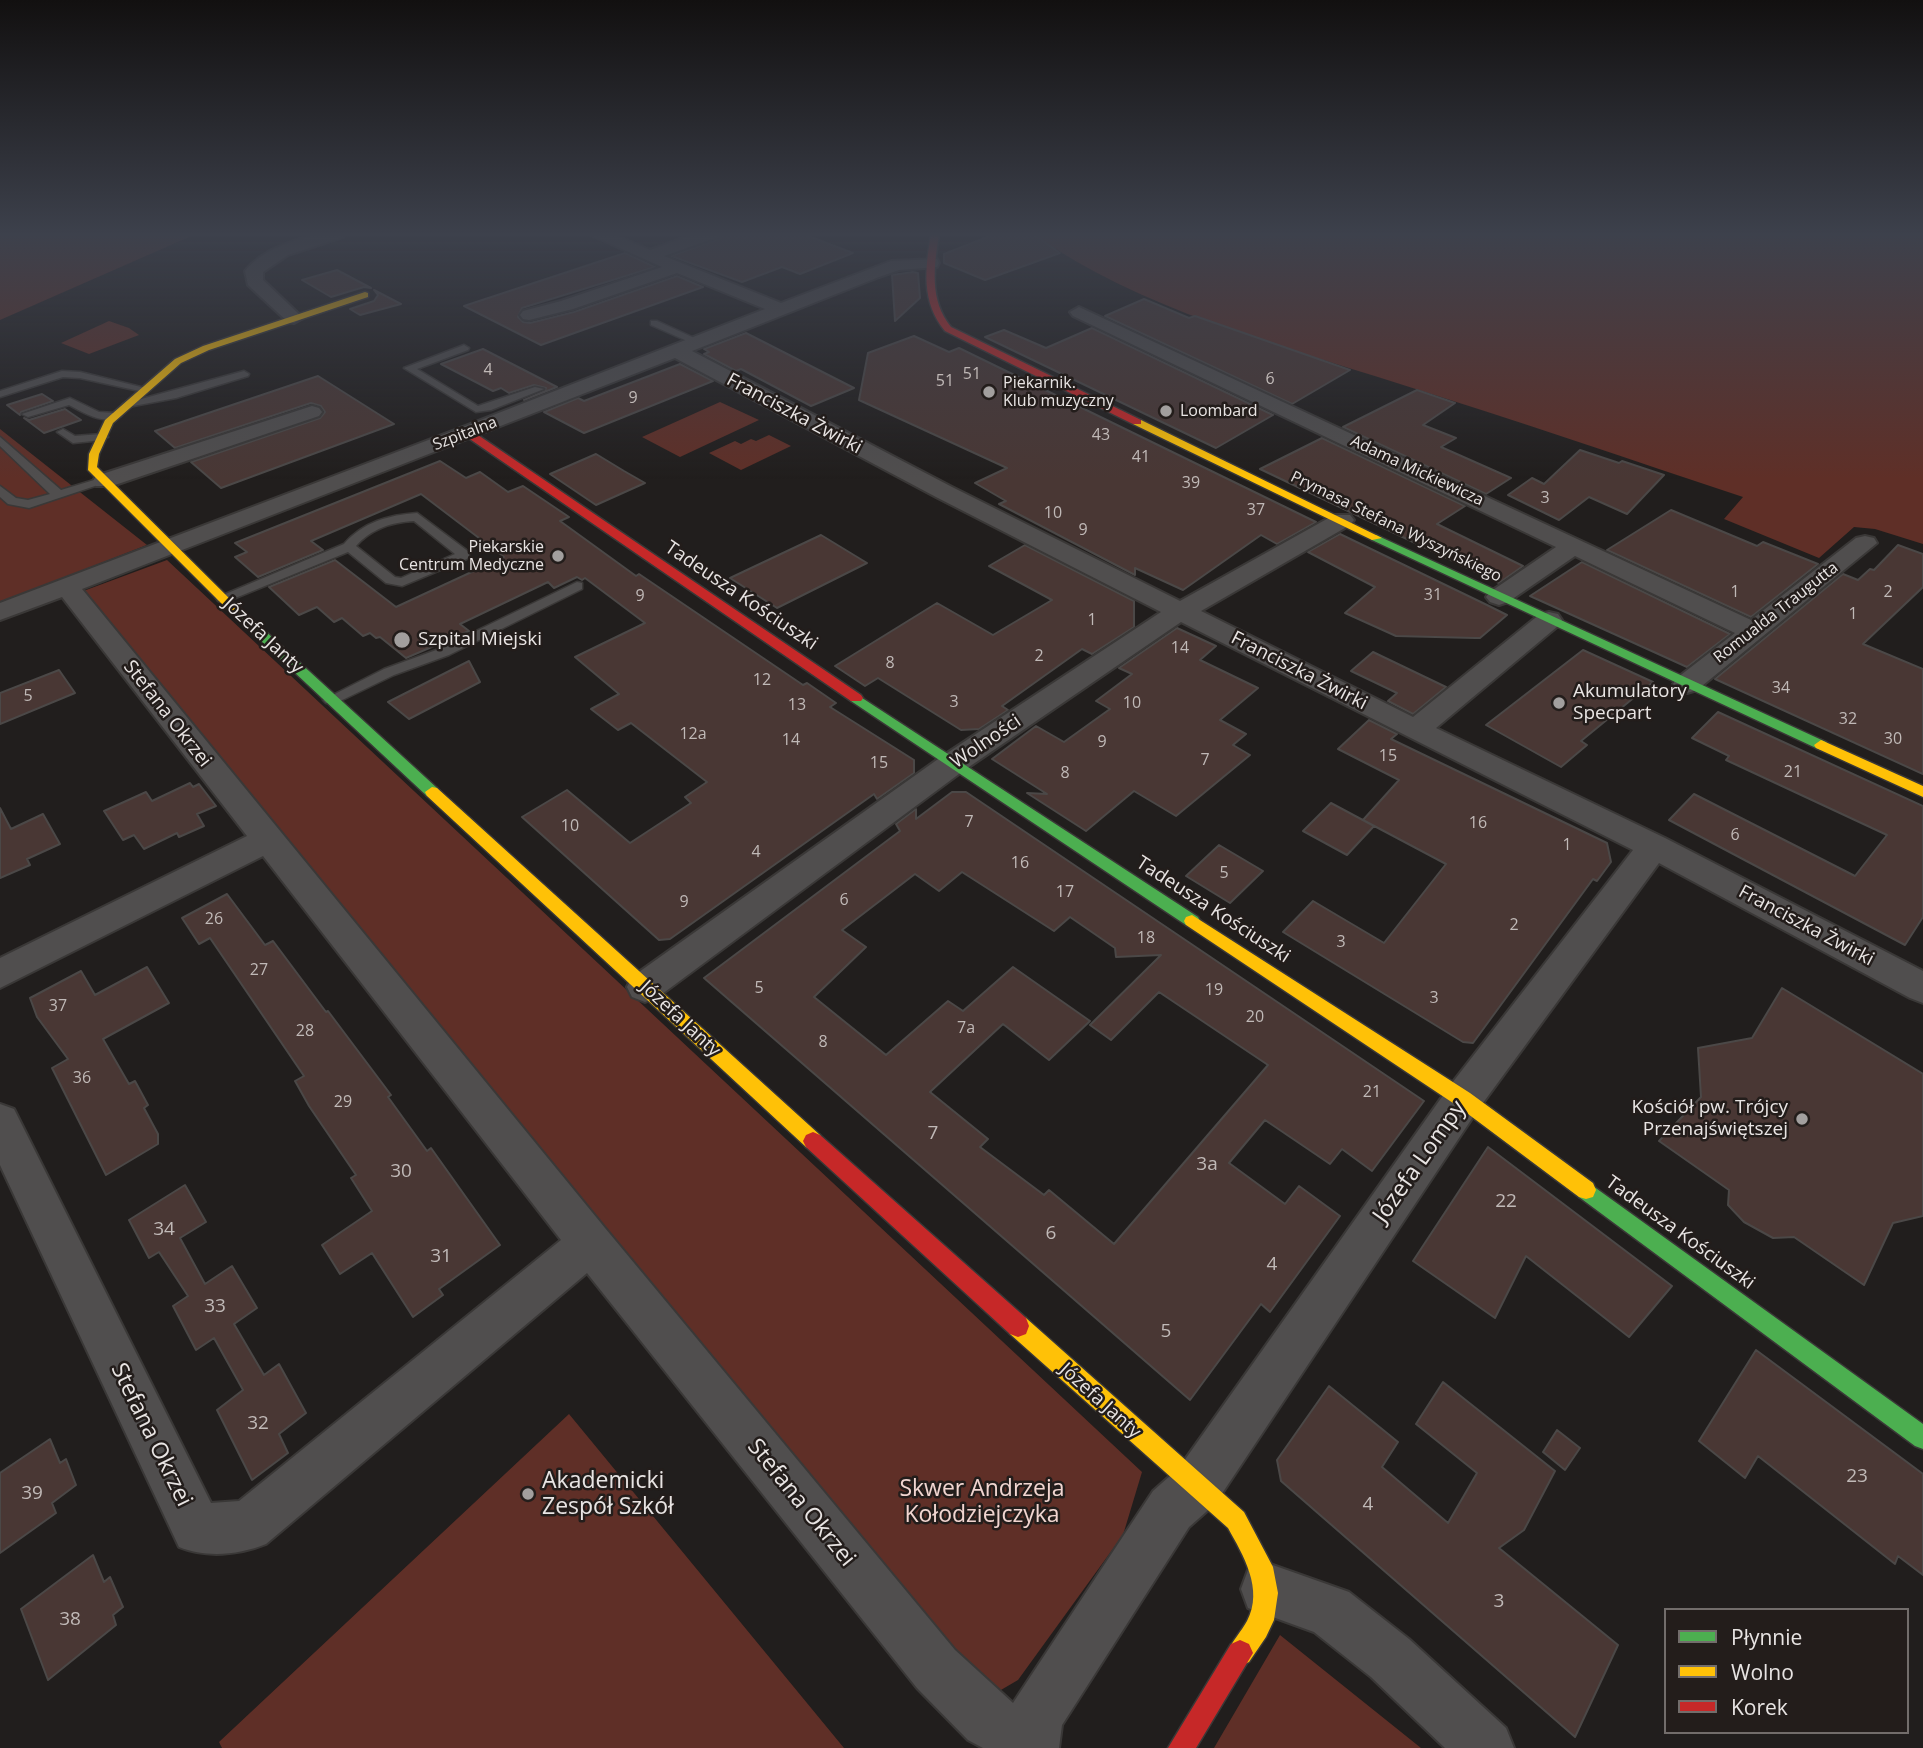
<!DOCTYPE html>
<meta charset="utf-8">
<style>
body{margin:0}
#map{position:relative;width:1923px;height:1748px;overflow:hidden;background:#211e1d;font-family:"Open Sans",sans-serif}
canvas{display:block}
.legend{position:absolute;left:1664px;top:1608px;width:245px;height:126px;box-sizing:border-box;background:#231d1b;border:2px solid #726d6b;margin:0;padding:9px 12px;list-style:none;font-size:21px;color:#e8e4e3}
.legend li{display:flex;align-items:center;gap:14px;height:35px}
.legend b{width:35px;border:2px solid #726d6b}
</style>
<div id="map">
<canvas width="1923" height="1748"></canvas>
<ul class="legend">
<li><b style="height:9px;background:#4caf50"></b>Płynnie</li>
<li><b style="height:9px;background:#ffc107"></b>Wolno</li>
<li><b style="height:9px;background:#c62828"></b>Korek</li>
</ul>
</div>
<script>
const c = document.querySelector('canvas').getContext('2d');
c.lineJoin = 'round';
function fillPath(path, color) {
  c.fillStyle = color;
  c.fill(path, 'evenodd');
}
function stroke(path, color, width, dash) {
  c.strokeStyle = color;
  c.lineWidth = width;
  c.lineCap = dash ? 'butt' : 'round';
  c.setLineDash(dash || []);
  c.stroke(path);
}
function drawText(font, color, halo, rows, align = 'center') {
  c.font = font + ' "Open Sans",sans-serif';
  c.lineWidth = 5;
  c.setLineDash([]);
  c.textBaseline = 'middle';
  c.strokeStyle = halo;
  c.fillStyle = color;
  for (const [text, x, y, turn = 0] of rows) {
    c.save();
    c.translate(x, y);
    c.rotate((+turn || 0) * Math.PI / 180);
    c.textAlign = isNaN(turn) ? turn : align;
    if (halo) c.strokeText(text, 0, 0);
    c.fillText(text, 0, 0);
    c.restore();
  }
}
fillPath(new Path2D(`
 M0,234h196l-196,86z
 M1033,234h890v310l-48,-15 -21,-2 -35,31 -95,-39 19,-22c-114,-38 -228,-77 -343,-113 -125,-40 -258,-74 -367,-150z
 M109,321l20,7 10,7 -50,19 -28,-11z
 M720,402l39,18 -79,37 -38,-20z
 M0,429l147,116 -147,58z
 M769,435l22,11 -50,24 -32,-17 26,-12 6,3 10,-5 5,2z
 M167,560l975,912 -19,63 -105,145 -41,24 -899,-1111z
 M569,1414l275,334h-622l-3,-6z
 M1280,1635l141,113h-207z`), '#5f2f27');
const building = new Path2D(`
 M722,234h81l50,19 -53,21 -18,-7 -40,15 -71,-26 48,-17z
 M995,234h38l27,19 -75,27 -41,-17v-9z
 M625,253l30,14 -133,41 -4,9 5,5 7,1 44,-11 103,-36 26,11 -162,58 -77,-39z
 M337,270l34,18 -7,-1 -33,10 -29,-17z
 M913,272l5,1 2,25 -25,23 -3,-46z
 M374,290l27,14 -41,11 -10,-6 24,-8 4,-6z
 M1144,299l45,19 6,-2 155,54 -58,34 -187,-88z
 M1092,328l181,87 -57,33 -231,-111 19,-7 42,18z
 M746,333l108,55 -43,18 -70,-37 -5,2 -32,-17 5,-2 -5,-3z
 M914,336l35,16 10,-4 357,174 -39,22 -16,-9 -78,55 -48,-22v7l-136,-71 7,-3 -31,-18 32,-15 -148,-68 9,-47z
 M483,349l74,38 -33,13 21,-9 1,-3 -12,-3 -25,8 -8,-5 -8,3 -52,-27z
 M680,364l33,17 -129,52 -40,-21 34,-14 6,3z
 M318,376l76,48 -173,64 -30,-26 129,-44 5,-6 -4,-6 -10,-3 -136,45 -20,-17z
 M1417,390l38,13 -32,22 33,13 -15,9 70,31 -25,16 -143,-67z
 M42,394l11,7 -32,11 -1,3 -13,-10z
 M65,409l16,11 -37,13 -20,-15 5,2z
 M1322,438l143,68 -28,18 86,42 -24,17 -239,-114z
 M1580,450l39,13 3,-2 42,14 -37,39 -38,-17 -30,23 -51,-25 24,-17 12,6z
 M596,454l28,17 21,12 -49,22 -46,-31z
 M440,461l26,17 14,-6 28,20 15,-6 46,31 -9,4 76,55 3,-2 164,111 4,-2 29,20 -6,4 84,53v13l-37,26 -3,-5 -204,145 -11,1 -137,-123 45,-27 63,53 61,-40 -6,-6 22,-15 -76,-59 -13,7 -27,-21 28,-15 -44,-37 70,-34 -60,-45 -3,2 -5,-3 -23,11 -6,-6 -88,42 9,7 -63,27 -26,-21 -4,1 -6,-5 -7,3 -21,-18 -8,4 -17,-15 -18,8 -30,-28 66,-27 61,47 108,-50 -83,-63 -110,47 12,9 -65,27 -23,-20 12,-5 -12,-9z
 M1671,510l86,36 6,-4 55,22 -67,53 -144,-67z
 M1340,534l147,71 20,10 -27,23h-5l-79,-2 -51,-23 30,-26 -67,-35z
 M821,535l46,28 -90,45 -47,-30z
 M1025,545l109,56v26l-42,27 -10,-5 -80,57 6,4 -29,19 -18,1 -83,-52 -13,8 -30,-20 102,-63 56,32 59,-35 -63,-34z
 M1898,545l25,9v33l-60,57 60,25v105l-208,-95 128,-105 15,6 12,-11 4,1z
 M1582,562l148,72 -43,33 -157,-71z
 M1177,628l39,18 -16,14 58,28 -38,32 26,14 -13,11 17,10 -74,61 -42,-25 -48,40 -59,-38 20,1 -55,-35 44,-33 28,16 46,-33 -14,-8 36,-27 -13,-6z
 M1583,650l70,32 -72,59 6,4 -26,22 -75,-42z
 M1373,652l73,35 -33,27 -25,-13 9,-8 -46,-22z
 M469,661l11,21 -71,37 -21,-17z
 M59,670l16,23 -75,31v-31z
 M1718,712l205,94v111l-18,28 -236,-125 25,-26 161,82 32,-41 -161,-75 3,-4 -37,-18z
 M1369,720l28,14 -6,5 216,104 4,19 -14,19 -4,-2 -120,164 -10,-1 -180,-110 30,-31 71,42 62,-79 -83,-44 36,-40 -61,-31z
 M190,783l3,4 6,-3 17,22 -19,8 7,12 -25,11 -2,-4 -33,16 -10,-14 -11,5 -19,-29 42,-19 6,9z
 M952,792h14l458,309 -52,70 -30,-22 -12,15 -65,-44 -36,43 56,41 14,-18 41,30 -70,96 -9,-8 -71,96 -486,-422 196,-147 -4,-7 20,-15v10zM962,872l92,59 16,-14 45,31 1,9 45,-2 -71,70 21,15 48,-48 109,73 -154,179 -65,-54 -5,5 -64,-48 8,-8 -58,-47 73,-68 46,36 41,-39 -77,-54 -50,44 -15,-10 -62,54 -72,-58 52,-50 -24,-17 73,-56 24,17z
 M1331,803l43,23 -27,29 -44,-24z
 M0,808l11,21 32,-15 17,30 -33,15 3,6 -30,13z
 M1219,845l44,26 -33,32 -44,-27z
 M227,894l38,51 8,-4 53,71 2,-1 63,84 -3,2 39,54 4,-3 69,97 -61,44 4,6 -30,22 -41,-64 -32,21 -18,-29 50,-34 -21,-33 5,-3 -47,-69 -14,-25 9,-5 -94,-138 -11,6 -17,-26z
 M147,967l22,36 -66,36 26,45 6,-3 13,24 -4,3 14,26v10l-52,31 -54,-107 16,-9 -31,-42 -7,-19 51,-27 14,24z
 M1782,988l141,86v142l-30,7 -29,62 -70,-48 -21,1 -29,-16 -16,-17 1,-15 -70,-49 42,-44 -3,-49 54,-10z
 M1488,1147l184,139 -43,51 -103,-81 -31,62 -82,-57z
 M185,1185l21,37 -26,16 25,46 27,-18 25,42 -23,16 30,51 15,-11 27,49 -27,21 9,19 -36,27 -35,-70 26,-20 -29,-52 -18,12 -23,-44 15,-10 -29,-44 -10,6 -20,-38z
 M1756,1350l167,124v101l-25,-19 -3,8 -137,-108 -13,22 -46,-37z
 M1443,1382l112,89 -31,59 -25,18 119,97 -43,92 -294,-256 -4,-21 52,-74 69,56 -16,25 66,56 29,-50 -61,-49z
 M1557,1430l23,18 -15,22 -22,-18z
 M50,1439l10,24 6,-4 10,26 -24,18 4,10 -56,40v-80z
 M93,1555l11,27 6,-5 13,30 -10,8 3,10 -68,55 -27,-71z`);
fillPath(building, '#493734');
stroke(building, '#4b4847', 2);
const lane = new Path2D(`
 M651,321h6l46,21 -9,2 -43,-19z
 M464,345l5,3 -1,2 -51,19 61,37 57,-19 9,2 -53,21 -15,2 -72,-44z
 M62,371l18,1 69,17 -5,3 -64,-14 -17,-1 -63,20v-6z
 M244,371l5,3 -1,2 -72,22 -48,9 -5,-3z
 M70,398l29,14 16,1 6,3c-16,10 -37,-3 -52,-11l-41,12 -6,-3z
 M63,429l12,7 27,-2 6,3 -6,3 -29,3 -16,-11z
 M0,437l61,53 43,-13 6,4 -81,27 -21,-4 -8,-7v-11l16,12 12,2 22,-6 -50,-48z
 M417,513l52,39v6l-67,28 -16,-3 -38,-31 -120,49h-10l-2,-3 128,-54c19,-22 45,-29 73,-31zM414,521l41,33 -54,24 -6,-1 -39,-31c15,-17 36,-24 58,-25z
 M577,582l5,1v6l-133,66 -55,20 -58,28h-10l-3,-3 61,-31 55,-20z`);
const street = new Path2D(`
 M318,234h27l-2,3 -55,18 -25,17v8l40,38 -9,5 -6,-1 -40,-37 -3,-14c18,-22 47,-30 73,-37z
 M589,234h23l38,16 45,-16h25l-2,3 -54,19 117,47 110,-42 46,-2 2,4 -2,4 -38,3 -20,7 -187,74 260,136 228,114 154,-86h16l4,5 -4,5 -149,86 212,106 127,-103 9,-2 9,2 4,6 -4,6 -122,102 229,110 258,133v32l-13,-5 -251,-135 -182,248 -262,393 -26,23 -127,198 -3,23h-76l-15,-8 -51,-52 -330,-415 -321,271c-27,11 -60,14 -87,3l-179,-382v-61l14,5 197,394 28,-2 322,-261 -298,-384 -263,132v-30l247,-122 -185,-239 -62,23v-17l460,-175 305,-119 -88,-36 -104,36 -44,11 -6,-1 -3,-4 3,-4 38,-10 101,-34zM675,358l261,139 225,115 -220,145 -309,220 -5,10 5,10 13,5 13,-5 305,-226 218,-149 452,228 -184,237 -270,381 -26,23 -140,212 -58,-53 -350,-422 -523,-639z
 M1079,307l672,313 105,-82 9,-2 9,2 3,5 -180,147 -10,3 -10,-3 -4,-6 4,-6 58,-45 -160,-77 -67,46 -9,3 -9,-3 -4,-5 4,-5 66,-45 -483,-231 -3,-4z
 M312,406l7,2 3,4 -3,4 -207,70h-16l-3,-5 3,-5z
 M1267,1563l82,29 60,47 97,89 8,20h-69l-74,-71 -57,-45 -66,-24 -7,-19 7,-19z`);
const fast = new Path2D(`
 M1376,535l450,207 2,3 -7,5 -5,-2 -444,-208 -2,-2z
 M236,607l4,1 197,180 2,4 -2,4h-10l-195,-182 -2,-3z
 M856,694l342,223 2,4 -2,4h-12l-335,-224 -2,-3z
 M1586,1181l337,243v25l-8,-3 -336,-249 -3,-7 3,-7z`);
const slow = new Path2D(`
 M365,292l3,1v4l-159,53 -28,13 -68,60 -14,31 -2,13 145,144 -6,4 -4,-1 -144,-144 1,-16 16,-34 70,-61 28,-13z
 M1133,420h8l241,118 -10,2 -239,-116z
 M1821,740l102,46v11l-107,-49 -2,-3z
 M432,787l5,1 383,347 3,6 -3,6 -7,3 -7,-3 -379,-351 -2,-4z
 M1192,915l278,178 123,90 3,7 -3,7 -7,2 -7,-2 -123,-92 -270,-180 -2,-4 2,-4z
 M1018,1315l8,3 218,194 29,55 5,26 -4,27 -8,17 -17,25 -9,4 -9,-4 -4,-9c5,-12 14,-21 20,-32 17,-32 -4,-66 -19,-93l-218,-194 -3,-8 3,-8z`);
const jam = new Path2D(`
 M931,234h8c-5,33 -10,66 12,93l190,93v4h-8l-188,-93c-24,-29 -20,-62 -14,-97z
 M464,431h8l389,264 2,3 -2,3h-10l-387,-266z
 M813,1132l7,3 206,183 3,8 -3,8 -8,3 -8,-3 -204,-187 -3,-6 3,-6z
 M1240,1640l9,4 4,9 -57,95h-28l63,-104z`);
stroke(lane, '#3a3837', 3);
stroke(street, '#3a3837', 4);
stroke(fast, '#3a3837', 3);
stroke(slow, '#3a3837', 3);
stroke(jam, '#3a3837', 3);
fillPath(lane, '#504e4e');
fillPath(street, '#504e4e');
fillPath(fast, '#4caf50');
fillPath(slow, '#ffc107');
fillPath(jam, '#c62828');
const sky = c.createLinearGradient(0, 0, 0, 479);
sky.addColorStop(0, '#121010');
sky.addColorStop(0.49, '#3d414c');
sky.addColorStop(1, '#3d414c00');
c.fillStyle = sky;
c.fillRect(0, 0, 1923, 479);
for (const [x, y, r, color] of [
 [989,392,7,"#a29f9e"],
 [1166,411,7,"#a29f9e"],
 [558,556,7,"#a29f9e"],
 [402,640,9,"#a29f9e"],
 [1559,703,7,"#a29f9e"],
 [1802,1119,7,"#a29f9e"],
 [528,1494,7,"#a29f9e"]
]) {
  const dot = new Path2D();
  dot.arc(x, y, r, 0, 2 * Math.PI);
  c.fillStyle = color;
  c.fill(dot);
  stroke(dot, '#231d1b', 2.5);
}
drawText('16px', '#c0b9b7', null, [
 ["4",488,370],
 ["51",972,374],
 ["6",1270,379],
 ["51",945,381],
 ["9",633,398],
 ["43",1101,435],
 ["41",1141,457],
 ["39",1191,483],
 ["3",1545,498],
 ["37",1256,510],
 ["10",1053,513],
 ["9",1083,530],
 ["1",1735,592],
 ["2",1888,592],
 ["31",1433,595],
 ["9",640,596],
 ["1",1853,614],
 ["1",1092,620],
 ["14",1180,648],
 ["2",1039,656],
 ["8",890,663],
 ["12",762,680],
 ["34",1781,688],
 ["5",28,696],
 ["3",954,702],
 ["10",1132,703],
 ["13",797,705],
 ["32",1848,719],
 ["12a",693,734],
 ["30",1893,739],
 ["14",791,740],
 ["9",1102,742],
 ["15",1388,756],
 ["7",1205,760],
 ["15",879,763],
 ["21",1793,772],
 ["8",1065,773],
 ["7",969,822],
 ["16",1478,823],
 ["10",570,826],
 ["6",1735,835],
 ["1",1567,845],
 ["4",756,852],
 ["16",1020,863],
 ["5",1224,873],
 ["17",1065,892],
 ["6",844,900],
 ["9",684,902],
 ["26",214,919],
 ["2",1514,925],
 ["18",1146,938],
 ["3",1341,942],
 ["27",259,970],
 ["5",759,988],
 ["19",1214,990],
 ["3",1434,998],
 ["37",58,1006],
 ["20",1255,1017],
 ["7a",966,1028],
 ["28",305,1031],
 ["8",823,1042],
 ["36",82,1078],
 ["21",1372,1092],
 ["29",343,1102]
]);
drawText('16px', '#e8e4e3', '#231d1b', [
 ["Piekarnik.",1003,383],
 ["Klub muzyczny",1003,401],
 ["Loombard",1180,411],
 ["Piekarskie",544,547,"right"],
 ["Centrum Medyczne",544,565,"right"]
], 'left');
drawText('16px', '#e8e4e3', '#231d1b', [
 ["Szpitalna",465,434,-21],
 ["Adama Mickiewicza",1417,471,25],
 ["Prymasa Stefana Wyszyńskiego",1396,527,26],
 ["Romualda Traugutta",1776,613,-38]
]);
drawText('19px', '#e8e4e3', '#231d1b', [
 ["Franciszka Żwirki",794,414,28],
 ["Tadeusza Kościuszki",741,596,34],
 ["Józefa Janty",263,636,43],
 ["Franciszka Żwirki",1299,671,27],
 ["Stefana Okrzei",167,714,52],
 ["Wolności",986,742,-34],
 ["Tadeusza Kościuszki",1213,910,33],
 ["Franciszka Żwirki",1806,926,28],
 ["Józefa Janty",680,1019,43],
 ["Tadeusza Kościuszki",1680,1233,36],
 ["Józefa Janty",1100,1401,42]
]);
drawText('19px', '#e8e4e3', '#231d1b', [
 ["Szpital Miejski",418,640],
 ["Akumulatory",1573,692],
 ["Specpart",1573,714],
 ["Kościół pw. Trójcy",1788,1108,"right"],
 ["Przenajświętszej",1788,1130,"right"]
], 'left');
drawText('19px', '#c0b9b7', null, [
 ["7",933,1134],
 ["3a",1207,1165],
 ["30",401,1172],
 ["22",1506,1202],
 ["34",164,1230],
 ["6",1051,1234],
 ["31",441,1257],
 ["4",1272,1265],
 ["33",215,1307],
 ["5",1166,1332],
 ["32",258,1424],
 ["23",1857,1477],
 ["39",32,1494],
 ["4",1368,1505],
 ["3",1499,1602],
 ["38",70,1620]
]);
drawText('23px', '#e8e4e3', '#231d1b', [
 ["Józefa Lompy",1420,1162,-55],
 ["Stefana Okrzei",151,1435,64],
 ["Stefana Okrzei",801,1503,51]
]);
drawText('23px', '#e8e4e3', '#231d1b', [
 ["Akademicki",542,1481],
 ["Zespół Szkół",542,1507]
], 'left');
drawText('23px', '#f1d5d0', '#231d1b', [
 ["Skwer Andrzeja",982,1489],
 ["Kołodziejczyka",982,1515]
]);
</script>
